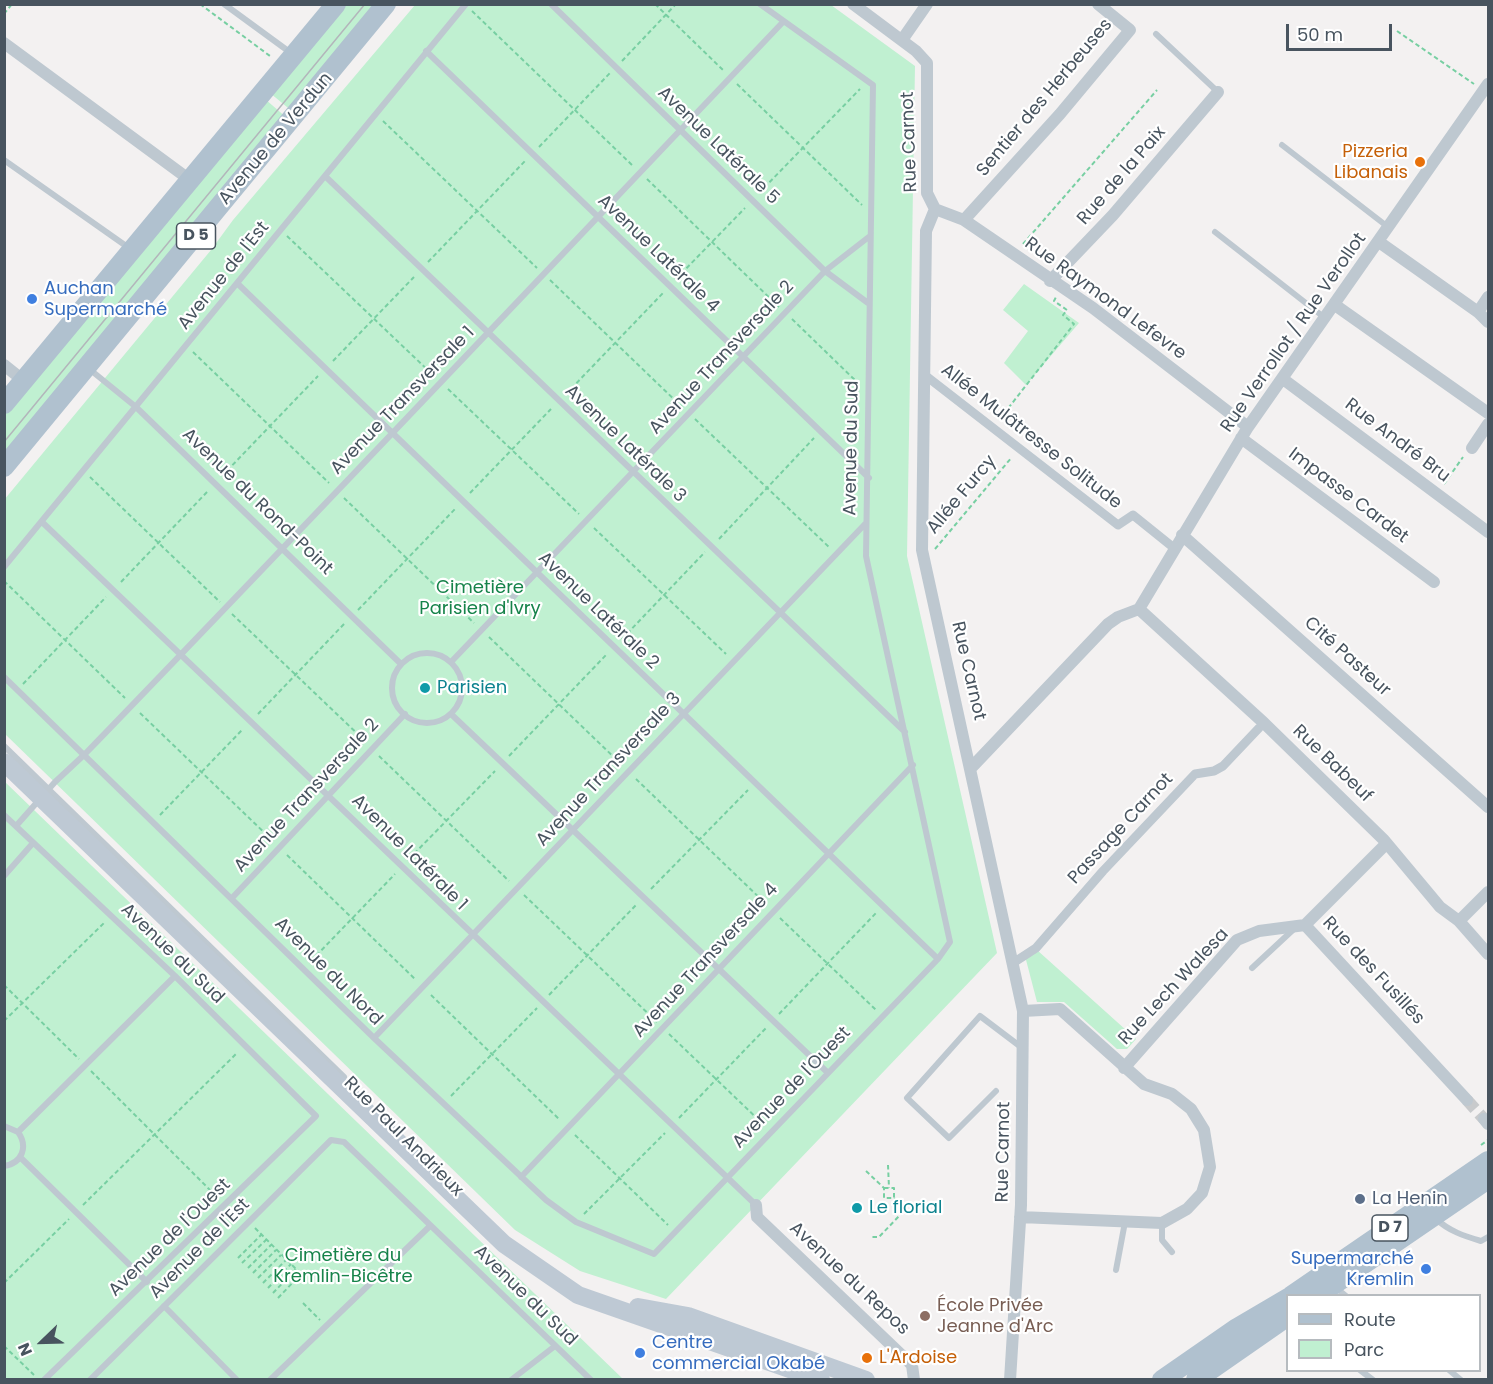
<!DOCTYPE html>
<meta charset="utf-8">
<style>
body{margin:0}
#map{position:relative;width:1493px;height:1384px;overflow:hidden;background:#f3f1f1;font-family:Poppins,sans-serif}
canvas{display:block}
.frame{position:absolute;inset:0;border:6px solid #48545f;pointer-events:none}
.legend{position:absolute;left:1286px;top:1294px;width:195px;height:78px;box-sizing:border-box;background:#fff;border:2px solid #b6bbbf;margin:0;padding:8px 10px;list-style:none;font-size:18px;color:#48545f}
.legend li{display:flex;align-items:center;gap:12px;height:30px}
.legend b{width:30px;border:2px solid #b6bbbf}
.north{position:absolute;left:12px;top:1312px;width:60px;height:60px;-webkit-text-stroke:4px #fff;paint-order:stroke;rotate:247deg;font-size:16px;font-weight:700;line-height:24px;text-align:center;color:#48545f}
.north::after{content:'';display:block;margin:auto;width:21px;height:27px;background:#48545f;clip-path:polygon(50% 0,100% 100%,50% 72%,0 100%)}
.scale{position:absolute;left:1286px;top:24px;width:106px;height:27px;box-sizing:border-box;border:3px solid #48545f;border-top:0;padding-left:8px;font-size:18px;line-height:21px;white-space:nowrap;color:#48545f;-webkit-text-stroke:4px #fff;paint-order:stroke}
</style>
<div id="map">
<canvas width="1493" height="1384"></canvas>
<div class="frame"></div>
<ul class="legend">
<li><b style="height:8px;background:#b0c1cf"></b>Route</li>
<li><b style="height:16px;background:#c0f0d1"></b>Parc</li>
</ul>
<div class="north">N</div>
<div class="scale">50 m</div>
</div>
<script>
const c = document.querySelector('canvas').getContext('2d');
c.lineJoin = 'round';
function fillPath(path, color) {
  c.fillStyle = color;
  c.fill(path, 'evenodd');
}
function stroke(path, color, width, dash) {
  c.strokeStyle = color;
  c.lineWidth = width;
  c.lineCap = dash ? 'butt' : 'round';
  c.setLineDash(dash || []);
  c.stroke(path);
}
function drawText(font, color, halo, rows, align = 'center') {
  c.font = font + ' Poppins,sans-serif';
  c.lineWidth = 4.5;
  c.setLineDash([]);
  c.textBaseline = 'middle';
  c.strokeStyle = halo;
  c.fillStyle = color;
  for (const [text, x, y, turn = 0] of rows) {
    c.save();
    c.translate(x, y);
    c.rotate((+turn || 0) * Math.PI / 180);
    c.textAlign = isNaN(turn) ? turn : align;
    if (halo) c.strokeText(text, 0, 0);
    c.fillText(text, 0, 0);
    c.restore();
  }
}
fillPath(new Path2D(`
 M344,5h37l-88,107 -23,-19z
 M415,5h416l84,61 -8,490 90,397 -331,346 -86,-28 -65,-41 -510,-496 -1,-234 207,-250 22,-30z
 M265,99l22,19 -282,342v-47z
 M1024,284l55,39 -53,62 -22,-22 24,-32 -25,-21z
 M4,781l619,598h-618z
 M1037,950l99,89 -9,10h-10l-53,-47h-27l-12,-46z`), '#c0f0d1');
stroke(new Path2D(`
 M1467,1100l17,19`), '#c8cacc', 12, [12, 6]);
stroke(new Path2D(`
 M200,4l70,52
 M655,4l69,67
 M472,11l160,154
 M4,14l8,-10
 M1397,31l77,53
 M622,61l54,-57
 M737,84l125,121
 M383,121l154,147
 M539,147l71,-74
 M647,179l132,128
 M759,193l101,-104
 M287,236l146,139
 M1023,244l134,-154
 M428,262l98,-102
 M676,279l69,-71
 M550,280l132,127
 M792,319l67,65
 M193,352l136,131
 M333,361l81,-84
 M448,389l131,125
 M566,394l98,-102
 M695,419l135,129
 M999,420l75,-96 -11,-9 4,-5 -13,-9 2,-4
 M222,476l96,-100
 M90,477l130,125
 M1444,484l19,-27
 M470,493l81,-84
 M344,498l130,125
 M594,528l132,126
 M719,539l95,-101
 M935,549l77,-92
 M4,581l121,117
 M121,582l87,-91
 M358,610l98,-102
 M232,614l133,127
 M489,637l132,127
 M622,639l83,-87
 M23,684l83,-87
 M140,713l132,127
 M258,714l87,-91
 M379,756l130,125
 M509,756l98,-102
 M636,779l130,125
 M160,815l83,-86
 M287,855l129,125
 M409,859l86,-88
 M651,889l97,-99
 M524,895l133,127
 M780,918l96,92
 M311,961l84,-87
 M4,985l75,74
 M431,995l129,125
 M549,995l88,-91
 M779,1014l98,-102
 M4,1021l101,-99
 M669,1034l96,92
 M91,1071l126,126
 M451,1096l86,-88
 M679,1118l88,-91
 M575,1135l93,90
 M1481,1145l7,-5
 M888,1165l1,23
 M866,1171l18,17v10h10l7,7v9l-22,23h-8
 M884,1188h10v10
 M83,1205l154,-152
 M584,1214l81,-81
 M255,1228l51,51
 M238,1258l23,-23
 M242,1263l24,-23
 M248,1268l23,-23
 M253,1273l23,-23
 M258,1278l23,-23
 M4,1283l65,-64
 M263,1283l23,-23
 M268,1288l23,-24
 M273,1293l23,-24
 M278,1298l23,-24
 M303,1303l17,17
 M4,1346l30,29`), '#77cfa2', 2, [4.5, 3]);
stroke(new Path2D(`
 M224,4l67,49
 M551,4l274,267 43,32
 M1156,34l62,58
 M426,51l443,427
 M1282,145l106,82
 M4,160l125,88
 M325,176l580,556
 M1215,232l110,86
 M238,284l700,675
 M88,368l48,39 265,257
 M42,522l714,683
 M4,567l462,-563
 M392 688a35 35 0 1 1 70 0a35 35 0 1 1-70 0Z
 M451,662l374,-391 45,-35
 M4,677l370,361 172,162 30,22 78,32 284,-295 12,-17 -84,-386 7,-471 -113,-81
 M451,714l376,358
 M4,746l340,331
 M4,815l171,161 141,140 -272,264
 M16,826l39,-44 30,-28c234,-242 466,-488 698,-732
 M4,876l29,-33
 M232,898l173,-184
 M1252,968l43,-40
 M374,1038l492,-515
 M996,1091l-47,47 -42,-40 73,-82 41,31
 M4,1126l14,6c10,14 5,31 -14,34
 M18,1132l157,-156
 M20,1157l127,125
 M521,1177l392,-412
 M1436,1219c13,12 28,17 45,22l7,-4
 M1162,1223v17l10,12
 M1116,1270l9,-48
 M1335,1287l11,9
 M164,1306l73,74
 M1360,1370l13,10
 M1449,1370l12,10
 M90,1380l241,-240 13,2 247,238
 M270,1380l160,-154
 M511,1380l44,-34`), '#bec8d0', 6);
stroke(new Path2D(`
 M926,376l192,149 15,-10 41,33
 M1013,963l23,-15 67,-77 92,-97 19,-3 9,-5 36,-38`), '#bec8d0', 9);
stroke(new Path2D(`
 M853,4l63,47 11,12v130l8,16
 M902,40l25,-36
 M4,43l186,137
 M935,209l-9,22 -4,319 101,461 -2,194 -11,175
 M935,209l29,11 129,88 155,119
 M964,220l96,-106 70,-84 -32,-26
 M1379,242l99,70 10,10
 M1050,281l63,-66 105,-123
 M1335,305l153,108
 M1478,312l10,-15
 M4,365l20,16
 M1283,379l205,153
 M1241,438l193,144
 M1472,448l16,-24
 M1182,535l306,272
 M1139,609l109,-182 240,-343
 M1139,609l125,114 120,117 56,67 19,14 29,33
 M971,768l137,-144 10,-7 21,-8
 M1459,921l29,-29
 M1305,925l162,175
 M1305,925l81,-81
 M1124,1068l113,-128 22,-9 46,-6
 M1484,1119l4,5
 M756,1205l1,12 155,148 2,15
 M1020,1217l142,6 25,-14 15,-16 8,-26 -6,-37 -13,-21 -19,-15 -28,-10 -84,-75 -37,2`), '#bec8d0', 12);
stroke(new Path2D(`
 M4,762l500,482 74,51 243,85
 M638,1307l50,9 178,64`), '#bec9d4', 18);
stroke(new Path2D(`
 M4,404l332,-400
 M4,467l382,-463
 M1291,1296l197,-135
 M1317,1296l171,-117
 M1162,1380l75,-52 51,-30
 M1196,1380l92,-64`), '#b0c1cf', 20);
stroke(new Path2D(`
 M4,442l361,-438`), '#b3b6bb', 1.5);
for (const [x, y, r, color] of [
 [1420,162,6,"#e8710a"],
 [32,299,6,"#3f7fe0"],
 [425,688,6,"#0f9aa8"],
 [1360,1199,6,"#5c6f8a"],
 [857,1208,6,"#0f9aa8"],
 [1426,1269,6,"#3f7fe0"],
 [925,1316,6,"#8d6e63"],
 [640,1353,6,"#3f7fe0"],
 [867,1358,6,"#e8710a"]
]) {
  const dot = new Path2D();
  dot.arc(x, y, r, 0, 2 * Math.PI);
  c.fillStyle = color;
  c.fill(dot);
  stroke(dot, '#fff', 2);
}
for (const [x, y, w] of [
 [196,236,39],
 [1390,1228,36]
]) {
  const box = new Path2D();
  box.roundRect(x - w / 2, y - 13, w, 26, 4.5);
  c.fillStyle = '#fff';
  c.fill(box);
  stroke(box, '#48545f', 1.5);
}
drawText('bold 16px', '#48545f', null, [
 ["D 5",196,236],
 ["D 7",1390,1228]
]);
drawText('18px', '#48545f', '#fff', [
 ["Sentier des Herbeuses",1045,98,-50],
 ["Avenue de Verdun",276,139,-50],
 ["Rue Carnot",910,142,-92],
 ["Avenue Latérale 5",718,146,44],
 ["Rue de la Paix",1122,176,-49],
 ["Avenue Latérale 4",658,254,44],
 ["Avenue de l'Est",224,276,-51],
 ["Rue Raymond Lefevre",1105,299,36],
 ["Rue Verrollot / Rue Verollot",1294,333,-55],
 ["Avenue Transversale 2",722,358,-47],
 ["Avenue Transversale 1",403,401,-46],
 ["Allée Mulâtresse Solitude",1031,437,38],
 ["Rue André Bru",1397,441,37],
 ["Avenue Latérale 3",625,444,44],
 ["Avenue du Sud",852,448,-89],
 ["Allée Furcy",962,495,-50],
 ["Impasse Cardet",1348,496,37],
 ["Avenue du Rond-Point",257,502,44],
 ["Avenue Latérale 2",598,611,44],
 ["Cité Pasteur",1347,657,42],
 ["Rue Carnot",968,671,77],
 ["Rue Babeuf",1332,764,44],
 ["Avenue Transversale 3",609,770,-47],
 ["Avenue Transversale 2",307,796,-47],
 ["Passage Carnot",1121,829,-47],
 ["Avenue Latérale 1",409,853,45],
 ["Avenue du Sud",172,954,44],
 ["Avenue Transversale 4",706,961,-47],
 ["Rue des Fusillés",1373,971,47],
 ["Avenue du Nord",328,972,45],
 ["Rue Lech Walesa",1174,987,-47],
 ["Avenue de l'Ouest",792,1088,-46],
 ["Rue Paul Andrieux",403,1137,45],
 ["Rue Carnot",1004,1152,-89],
 ["Avenue de l'Ouest",170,1238,-44],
 ["Avenue de l'Est",200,1249,-45],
 ["Avenue du Repos",849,1279,43],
 ["Avenue du Sud",525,1296,44]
]);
drawText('18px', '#c56008', '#fff', [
 ["Pizzeria",1408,152],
 ["Libanais",1408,173],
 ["L'Ardoise",879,1358,"left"]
], 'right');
drawText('18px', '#366cbe', '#fff', [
 ["Auchan",44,289],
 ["Supermarché",44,310],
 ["Supermarché",1414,1259,"right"],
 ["Kremlin",1414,1280,"right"],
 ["Centre",652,1343],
 ["commercial Okabé",652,1364]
], 'left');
drawText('18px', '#16834a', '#fff', [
 ["Cimetière",480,588],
 ["Parisien d'Ivry",480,609],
 ["Cimetière du",343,1256],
 ["Kremlin-Bicêtre",343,1277]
]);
drawText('18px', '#0d838f', '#fff', [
 ["Parisien",437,688],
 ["Le florial",869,1208]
], 'left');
drawText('18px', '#4e5e75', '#fff', [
 ["La Henin",1372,1199]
], 'left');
drawText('18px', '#785e54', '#fff', [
 ["École Privée",937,1306],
 ["Jeanne d'Arc",937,1327]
], 'left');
</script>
